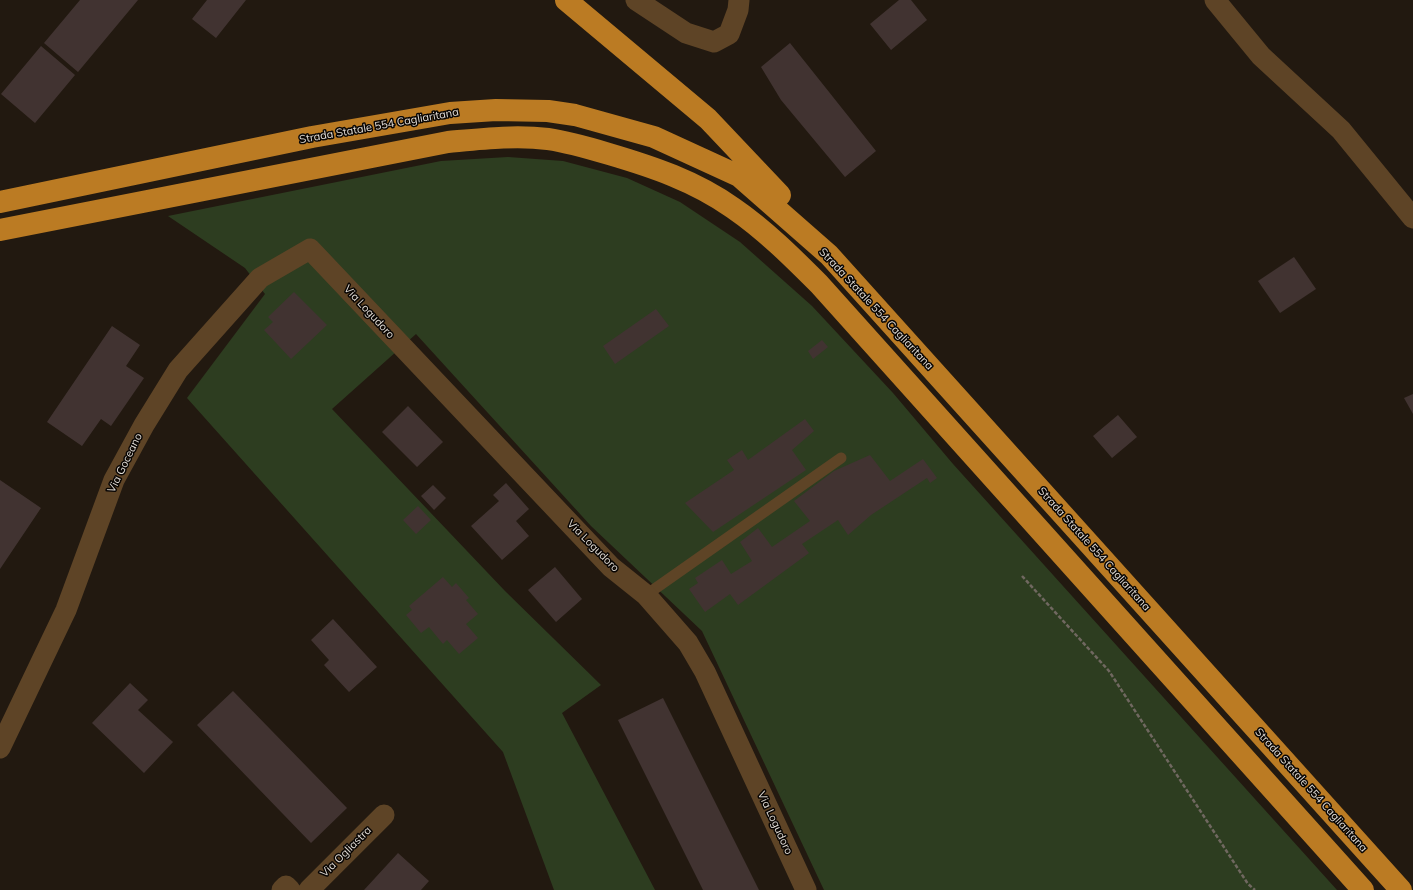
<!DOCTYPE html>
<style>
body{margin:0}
canvas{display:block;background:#221910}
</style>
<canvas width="1413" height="890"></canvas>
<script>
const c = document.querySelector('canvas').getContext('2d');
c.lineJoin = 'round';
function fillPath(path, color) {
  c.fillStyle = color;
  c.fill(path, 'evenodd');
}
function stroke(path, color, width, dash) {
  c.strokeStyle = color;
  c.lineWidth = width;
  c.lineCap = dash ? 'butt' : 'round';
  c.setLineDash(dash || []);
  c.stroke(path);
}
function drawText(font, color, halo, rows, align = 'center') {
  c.font = font + ' Mulish,sans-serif';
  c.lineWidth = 3;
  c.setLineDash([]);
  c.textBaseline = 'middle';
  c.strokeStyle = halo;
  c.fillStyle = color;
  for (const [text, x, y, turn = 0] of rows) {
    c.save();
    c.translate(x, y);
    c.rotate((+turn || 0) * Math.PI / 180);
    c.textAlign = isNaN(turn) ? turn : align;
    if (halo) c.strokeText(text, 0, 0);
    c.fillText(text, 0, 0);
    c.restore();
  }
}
fillPath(new Path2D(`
 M508,157l55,4 64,17 53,24 60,40 72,64 81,87 60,71 384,426h-513l-122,-259 -111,-105 -175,-192 -84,75 173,182 96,94 -39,28 93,177h-101l-51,-138 -316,-354 78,-104 -20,-26 -77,-52 273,-55z`), '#2d3d20');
fillPath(new Path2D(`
 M80,0h58l-60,72 -34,-29z
 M207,0h39l-30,38 -24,-19z
 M899,0h12l16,20 -36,30 -21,-26z
 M790,43l86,108 -31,26 -64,-77 -20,-33z
 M41,46l34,29 -40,48 -34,-29z
 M1294,257l22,32 -36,24 -22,-32z
 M294,292l33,33 -36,34 -27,-29 9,-8 -5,-5z
 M656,309l13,17 -54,38 -12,-18z
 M112,326l28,19 -14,21 18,12 -33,48 -10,-7 -19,27 -35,-24z
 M822,340l6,7 -15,12 -5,-8z
 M1413,394v20l-9,-16z
 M408,406l35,36 -26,25 -35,-35z
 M1118,415l19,22 -25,21 -19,-22z
 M805,419l9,12 -22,19 14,20 -93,62 -28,-29 49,-33 -7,-10 15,-10 6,10z
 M870,455l20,26 33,-22 14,19 -7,5 -3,-5 -56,37 -23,20 -10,-15 -36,24 7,9 -71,52 -8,-11 -25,18 -16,-23 9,-6 -3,-5 27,-18 9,14 21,-13 -12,-19 18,-14 14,19 38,-26 -16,-20 40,-30z
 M0,480l41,28 -41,61z
 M506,483l23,26 -13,12 13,15 -27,24 -31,-34 28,-25 -6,-6z
 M433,485l13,13 -12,12 -13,-14z
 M418,506l13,14 -15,14 -13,-14z
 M555,567l27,32 -26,23 -28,-32z
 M443,577l9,10 4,-4 13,15 -3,2 12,14 -12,10 12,14 -19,16 -12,-14 -4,4 -14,-17 -8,6 -15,-18 6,-5 -3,-4z
 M333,619l44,48 -28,25 -25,-27 5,-5 -18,-20z
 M130,683l18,17 -10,10 35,32 -29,31 -52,-50z
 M233,691l114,117 -36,35 -114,-118z
 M663,698l96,192h-56l-85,-170z
 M398,853l31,28 -8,9h-57z`), '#413331');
stroke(new Path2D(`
 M1022,576l87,95 139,213 7,6`), '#706860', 2.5, [4, 2]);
stroke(new Path2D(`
 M646,595l195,-137`), '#5e4426', 11);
stroke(new Path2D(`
 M636,0l50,33 28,9 15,-8 9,-24 1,-10
 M1215,0l46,56 80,74 72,88
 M0,748l66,-138 48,-130 30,-55 34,-55 82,-92 50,-29 301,318 35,28 42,48 17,29 101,218
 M282,890l4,-4 4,4
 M309,890l75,-75`), '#5e4426', 21);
stroke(new Path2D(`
 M566,0l142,119 72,76
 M0,202l312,-65 138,-24 46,-3 52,1 27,4 79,22 85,39 90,79 572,635
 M0,230l448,-88c33,-3 67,-7 100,-3 21,3 41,9 61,15 44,13 86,27 124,54 32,22 59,49 86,76l544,606`), '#bb7b23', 22);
drawText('11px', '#e1dbd4', '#080503', [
 ["Strada Statale 554 Cagliaritana",379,126,-10],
 ["Strada Statale 554 Cagliaritana",876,309,47],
 ["Via Logudoro",369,312,47],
 ["Via Goceano",125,463,-64],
 ["Via Logudoro",593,546,45],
 ["Strada Statale 554 Cagliaritana",1094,549,48],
 ["Strada Statale 554 Cagliaritana",1311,790,48],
 ["Via Logudoro",775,823,65],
 ["Via Ogliastra",346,852,-45]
]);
</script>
